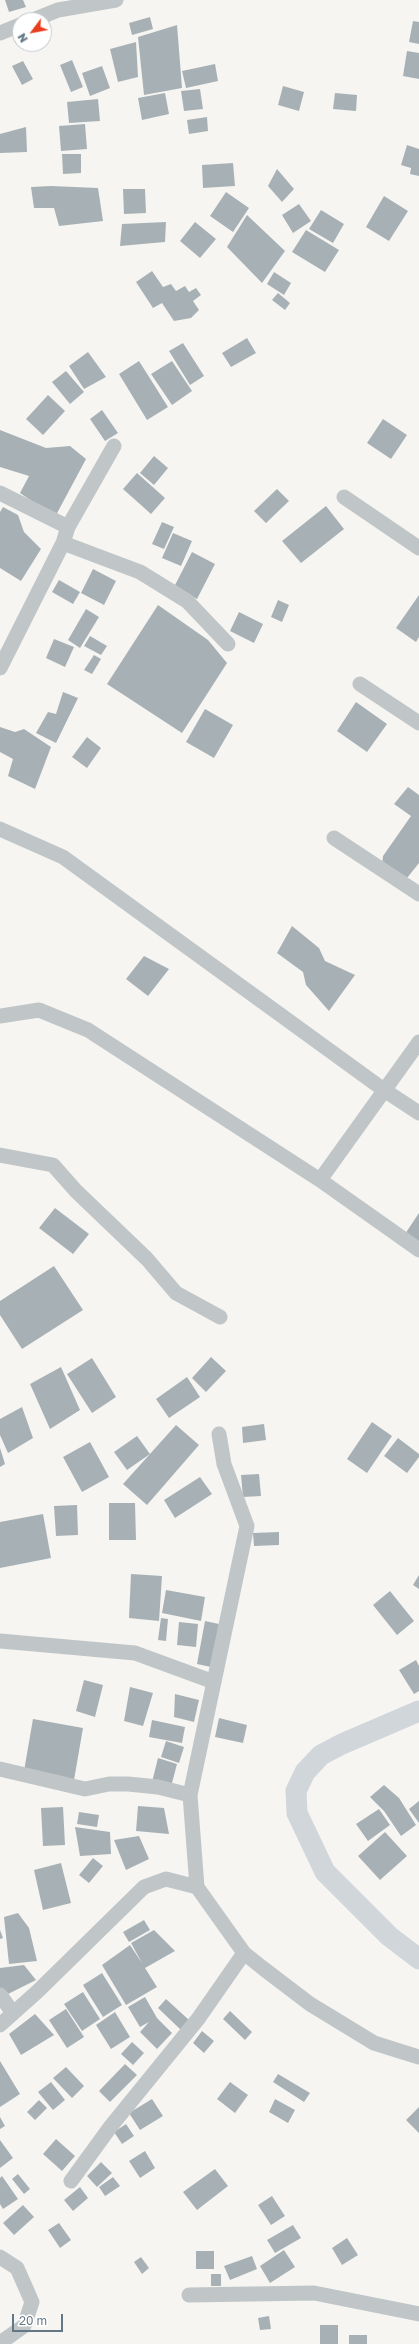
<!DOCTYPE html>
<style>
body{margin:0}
#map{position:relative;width:419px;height:2344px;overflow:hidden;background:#f6f5f2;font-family:"Golos Text",sans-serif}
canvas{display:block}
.north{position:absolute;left:12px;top:12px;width:40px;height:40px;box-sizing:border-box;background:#fff;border:1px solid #c1c9ce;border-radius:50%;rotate:238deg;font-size:11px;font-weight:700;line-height:16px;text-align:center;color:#637884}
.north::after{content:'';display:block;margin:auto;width:14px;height:18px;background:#e93e1e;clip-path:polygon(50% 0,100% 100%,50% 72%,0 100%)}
.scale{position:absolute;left:12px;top:2314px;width:51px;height:18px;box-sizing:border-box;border:2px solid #637884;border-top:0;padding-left:5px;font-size:12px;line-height:14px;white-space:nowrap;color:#637884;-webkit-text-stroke:3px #fff;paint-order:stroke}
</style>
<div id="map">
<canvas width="419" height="2344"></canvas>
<div class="north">N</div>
<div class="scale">20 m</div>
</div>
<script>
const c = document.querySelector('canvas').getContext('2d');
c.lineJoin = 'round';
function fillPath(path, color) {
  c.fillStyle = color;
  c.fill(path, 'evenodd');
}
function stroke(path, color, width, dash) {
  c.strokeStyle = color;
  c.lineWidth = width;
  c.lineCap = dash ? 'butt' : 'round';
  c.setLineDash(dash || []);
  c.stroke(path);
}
fillPath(new Path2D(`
 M5,0h18l3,7 -17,5z
 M150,17l3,12 -21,6 -3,-12z
 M413,21l6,1v22l-10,-2z
 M177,25l5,63 -38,7 -6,-58z
 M136,42l2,35 -20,5 -8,-33z
 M407,51l12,2v26l-16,-3z
 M72,60l11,27 -12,5 -11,-27z
 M23,61l10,18 -11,6 -10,-19z
 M215,64l3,17 -32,7 -4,-17z
 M102,66l8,22 -20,8 -8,-23z
 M283,86l21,6 -5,19 -21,-6z
 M200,89l3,20 -19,2 -3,-20z
 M165,93l4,21 -27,6 -4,-22z
 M335,93l22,2 -1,16 -23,-2z
 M98,99l2,22 -31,2 -2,-21z
 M207,117l1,14 -19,3 -2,-14z
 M85,124l2,25 -26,2 -2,-25z
 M26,127l1,25 -27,1v-19z
 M407,145l12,4v27l-9,-2 1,-6 -10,-3z
 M62,154h19v19l-18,1z
 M233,163l2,23 -32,2 -1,-23z
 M277,169l17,20 -12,13 -14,-16z
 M51,186l47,2 5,33 -44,5 -5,-18h-20l-3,-21z
 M123,189h22l1,24 -22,1z
 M226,192l23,16 -16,24 -23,-16z
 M384,196l24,15 -19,30 -23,-14z
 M299,204l12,17 -18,12 -11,-18z
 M321,210l23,14 -11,19 -24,-14z
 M247,215l38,36 -23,32 -35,-36z
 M166,222l-1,20 -45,4 2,-22z
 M195,222l21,17 -16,19 -20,-17z
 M306,230l33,20 -14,22 -33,-20z
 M152,271l11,16 8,-3 5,7 9,-5 4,6 7,-4 5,7 -8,6 6,9 -8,8 -17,3 -12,-18 -9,5 -17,-26z
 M274,272l17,11 -7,12 -17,-11z
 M278,293l12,10 -5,7 -13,-10z
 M247,338l9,15 -25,14 -9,-14z
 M183,343l21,33 -14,9 -21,-34z
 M88,352l18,25 -22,12 -15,-23z
 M139,361l29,46 -21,13 -28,-46z
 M172,361l20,30 -20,14 -21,-31z
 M66,371l18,21 -14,12 -18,-22z
 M48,395l17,16 -22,24 -17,-16z
 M102,410l16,23 -13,8 -15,-22z
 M383,419l24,16 -16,24 -24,-16z
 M0,430l46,18 24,-2 16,13 -31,58 -35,-24 9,-17 -29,-9z
 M154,456l14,12 -14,17 -14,-12z
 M137,473l28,25 -14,16 -28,-25z
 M277,489l12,12 -23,22 -12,-12z
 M326,506l18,23 -43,34 -19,-22z
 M3,507l15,8 6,17 17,17 -20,32 -21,-13v-56z
 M162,522l12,5 -10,22 -12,-5z
 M173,533l19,8 -11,25 -19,-8z
 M192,552l23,12 -18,35 -23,-12z
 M93,569l23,12 -12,24 -23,-12z
 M59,580l21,12 -7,12 -21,-12z
 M419,595v42l-3,5 -20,-14z
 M278,600l11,5 -7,17 -11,-5z
 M158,605l50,35 19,23 -45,70 -75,-49z
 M86,609l13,8 -19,31 -12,-8z
 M239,612l24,12 -9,19 -24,-12z
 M90,636l17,10 -6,9 -17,-9z
 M54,639l20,8 -9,20 -19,-9z
 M94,655l7,4 -9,15 -8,-4z
 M63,692l15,6 -22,45 -20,-10 12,-21 8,2z
 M356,702l31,22 -20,28 -30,-21z
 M205,709l28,16 -19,33 -28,-16z
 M0,727l15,5 9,-3 27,18 -16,42 -27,-13 5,-17 -13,-7z
 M87,737l14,11 -14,20 -15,-11z
 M408,787l11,8v68l-20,25 -18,-14 2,-18 28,-40 -17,-12z
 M292,926l27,22 6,13 30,14 -26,36 -23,-26 -3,-13 -26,-19z
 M144,956l25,13 -21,27 -22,-17z
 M55,1208l34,26 -16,20 -34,-26z
 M419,1213v35l-16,-11z
 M54,1266l29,44 -61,39 -22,-34v-14z
 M211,1357l15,14 -20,21 -14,-14z
 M92,1358l24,39 -24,16 -25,-39z
 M61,1367l19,43 -30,19 -20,-45z
 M187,1377l13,20 -31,21 -13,-19z
 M22,1407l11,31 -25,15 -8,-18v-16z
 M372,1422l20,14 -25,37 -20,-14z
 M264,1424l2,16 -23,3 -1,-16z
 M176,1425l23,20 -52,60 -24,-21z
 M137,1436l13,18 -23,16 -13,-18z
 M398,1438l21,16v3l-12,16 -23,-17z
 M90,1442l19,35 -27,15 -19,-35z
 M0,1448l5,16 -5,3z
 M259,1474l2,22 -18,1 -2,-22z
 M200,1477l12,17 -37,24 -11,-18z
 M109,1503h26l1,37h-27z
 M77,1505l1,30 -22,1 -2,-30z
 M43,1514l8,44 -51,10v-46z
 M279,1532v13l-25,1 -1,-13z
 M131,1574l31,2 -3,45 -30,-3z
 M419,1575v14l-6,-4z
 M166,1590l39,7 -4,24 -39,-8z
 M390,1591l24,30 -17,14 -24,-30z
 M161,1618l7,1 -2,22 -8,-1z
 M205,1621l14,3 -8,43 -14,-3z
 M179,1622l19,2 -2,23 -19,-2z
 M416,1660l3,6v25l-5,3 -15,-24z
 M84,1680l19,5 -8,32 -19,-6z
 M130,1687l23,6 -10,33 -19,-5z
 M175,1694l24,6 -5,22 -20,-5z
 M219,1718l28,7 -4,18 -28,-6z
 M33,1719l50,9 -9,52 -50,-9z
 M152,1720l33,7 -3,16 -33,-6z
 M166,1741l18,6 -5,16 -18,-6z
 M158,1758l19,6 -6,23 -19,-5z
 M384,1785l15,13 17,27 -15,11 -17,-25 -14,-14z
 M419,1801v22l-10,-14z
 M138,1806l26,2 5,26 -33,-3z
 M63,1807l2,38 -22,1 -2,-38z
 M379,1809l11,16 -22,16 -12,-17z
 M79,1812l20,3 -2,12 -20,-3z
 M75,1827l35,5 1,22 -31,2z
 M385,1832l22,24 -27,24 -22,-24z
 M139,1836l10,23 -23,11 -12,-30z
 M93,1858l10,8 -14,17 -10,-8z
 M61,1863l10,40 -28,7 -9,-40z
 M18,1913l11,15 8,33 -28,3 -5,-47z
 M144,1920l6,10 -21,12 -6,-10z
 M0,1930l3,8 -3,1z
 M154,1930l21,21 -30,17 12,19 -31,18 -24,-40 28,-20 12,18 -11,-20z
 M24,1965l12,15 -32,16 -4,-7v-21z
 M102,1973l20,32 -19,12 -20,-32z
 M83,1992l17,27 -18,12 -18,-27z
 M145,1997l12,21 15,15 -15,16 -17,-17 9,-10 -9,5 -12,-20z
 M166,1999l23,21 -8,10 -23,-22z
 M66,2009l18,28 -17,11 -18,-28z
 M230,2011l22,21 -7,8 -22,-21z
 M115,2012l15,25 -19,12 -15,-24z
 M35,2014l19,21 -33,20 -12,-21z
 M202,2031l12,10 -10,12 -11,-10z
 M132,2042l12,11 -11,12 -12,-11z
 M0,2061l20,33 -20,13z
 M125,2064l12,11 -27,27 -11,-11z
 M66,2067l18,19 -12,12 -19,-20z
 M278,2074l32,19 -6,9 -31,-20z
 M51,2082l14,18 -12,10 -15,-18z
 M230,2082l18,13 -13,18 -18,-14z
 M152,2099l11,17 -23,14 -11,-17z
 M275,2099l20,11 -7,13 -19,-11z
 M39,2100l8,8 -12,12 -8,-8z
 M419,2107v26l-13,-13z
 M0,2117l5,9 -5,3z
 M126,2124l8,12 -12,8 -8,-12z
 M56,2139l19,17 -13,15 -19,-17z
 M0,2140l13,18 -13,10z
 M145,2151l10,17 -15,10 -11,-17z
 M101,2162l11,11 -15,14 -10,-11z
 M215,2169l13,17 -31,24 -14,-18z
 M18,2174l12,15 -6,5 -12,-15z
 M2,2176l16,23 -15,10 -3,-5v-26z
 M113,2177l7,9 -15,10 -6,-9z
 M80,2187l8,11 -15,13 -9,-11z
 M272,2196l13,20 -14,9 -13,-20z
 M23,2205l11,12 -20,18 -11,-12z
 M59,2223l12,17 -11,8 -12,-18z
 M293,2225l8,13 -26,15 -8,-13z
 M347,2238l11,17 -16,10 -10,-17z
 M284,2250l11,17 -25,16 -10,-17z
 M196,2251h18v18h-18z
 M252,2256l5,13 -27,11 -6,-14z
 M141,2257l8,11 -7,6 -8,-12z
 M211,2274h10v12h-10z
 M269,2316l2,13 -11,1 -2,-12z
 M320,2325h18v19h-18z
 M349,2335h18v9h-18z`), '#a7b1b5');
stroke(new Path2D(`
 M33,20l25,-10 58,-10
 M0,33l20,-8
 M0,493l68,34
 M344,497l75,51
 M63,543l77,29 47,29 41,43
 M0,668l63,-125 5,-16 46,-81
 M360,684l59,39
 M0,829l63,28 321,233 35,23
 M334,838l85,56
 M0,1016l39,-6 49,20 232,150 99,70
 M0,1155l53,10 23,26 71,68 29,34 44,24
 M320,1180l99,-138
 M219,1434l5,30 23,62 -57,269 7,92 47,66 20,16 46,35 64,39 45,14
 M0,1641l135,12 79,29
 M0,1769l85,20 24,-5h19l30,3 32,8
 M0,1995l13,18
 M0,2025l38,-34 106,-104 22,-8 31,8
 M71,2181l40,-55 87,-107 46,-66
 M0,2257l17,11 15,34 -8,24 -24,17
 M189,2295l125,-2 105,21`), '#c0c6c8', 15);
stroke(new Path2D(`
 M419,1711l-77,33 -21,11 -16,17 -9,19 1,22 28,59 64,64 30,23`), '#d1d6da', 21);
</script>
